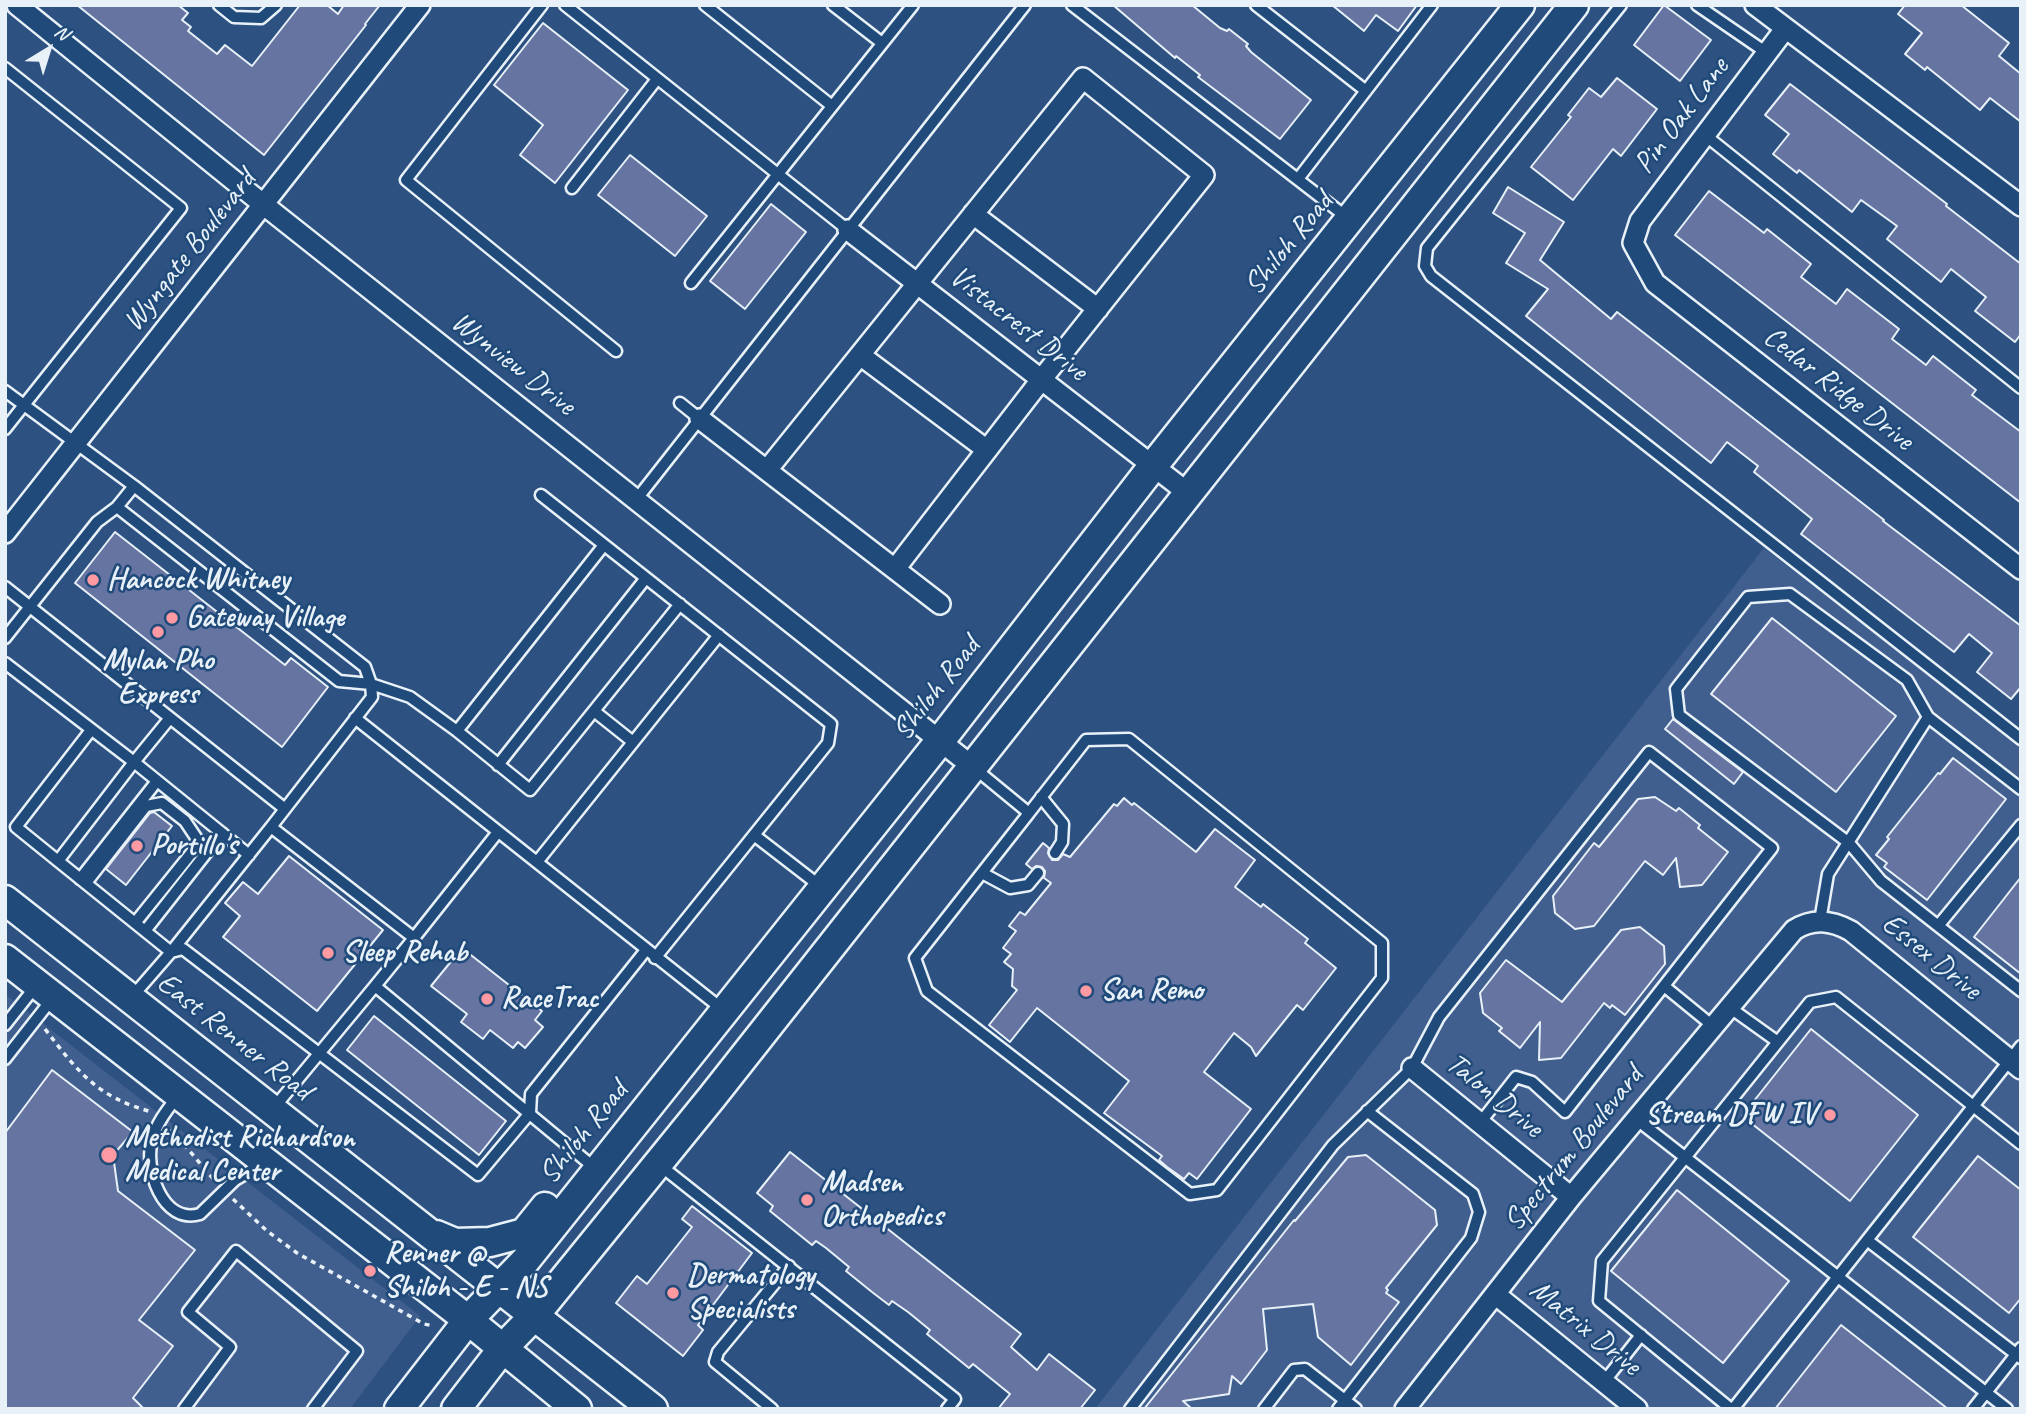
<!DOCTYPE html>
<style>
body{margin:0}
#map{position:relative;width:2026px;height:1414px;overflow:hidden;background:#2d5282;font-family:Caveat,sans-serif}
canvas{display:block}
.frame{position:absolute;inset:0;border:7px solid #e8f1f8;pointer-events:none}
.north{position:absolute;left:14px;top:14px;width:70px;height:70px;-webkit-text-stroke:5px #1f4a7a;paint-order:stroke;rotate:38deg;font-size:19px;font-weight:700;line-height:28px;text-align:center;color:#e8f1f8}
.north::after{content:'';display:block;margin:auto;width:24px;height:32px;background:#e8f1f8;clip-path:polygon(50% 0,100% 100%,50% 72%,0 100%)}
</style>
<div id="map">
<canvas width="2026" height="1414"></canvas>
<div class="frame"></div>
<div class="north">N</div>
</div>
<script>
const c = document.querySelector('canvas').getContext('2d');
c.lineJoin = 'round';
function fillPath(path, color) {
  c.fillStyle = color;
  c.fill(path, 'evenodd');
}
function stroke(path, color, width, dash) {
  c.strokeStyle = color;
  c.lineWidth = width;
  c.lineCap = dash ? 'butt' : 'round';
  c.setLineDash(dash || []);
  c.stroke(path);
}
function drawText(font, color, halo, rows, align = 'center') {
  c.font = font + ' Caveat,sans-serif';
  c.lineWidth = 5;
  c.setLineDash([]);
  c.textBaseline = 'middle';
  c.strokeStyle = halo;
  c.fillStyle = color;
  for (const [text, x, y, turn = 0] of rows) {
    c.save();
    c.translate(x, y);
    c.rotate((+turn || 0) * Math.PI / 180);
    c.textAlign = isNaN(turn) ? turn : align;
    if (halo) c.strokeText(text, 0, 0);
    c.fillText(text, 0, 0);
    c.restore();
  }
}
fillPath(new Path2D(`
 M1764,548l257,199v662h-926z
 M5,994l415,322 -70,93h-345z`), '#415f8e');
const building = new Path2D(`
 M77,5h101l10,8 -6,7 9,7 -3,4 29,23 8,-9 27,21 48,-61h27l11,9 6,-9h36l-15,19 1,1 -102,130z
 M1113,5h79l28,23 7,3 2,-2 19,15 -2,2 5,6 60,48 -31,39 -82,-62 2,-2 -24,-19 -1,2z
 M1332,5h85l-19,26 -22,-16 -12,16z
 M1664,5l47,35 -31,41 -46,-36z
 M1905,5h56l48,38 -10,13 22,18v48l-31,-24 -10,12 -53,-43 -2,3 -20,-16 17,-21 -24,-19z
 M543,23l85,67 -73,93 -35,-28 23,-30 -49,-40z
 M1617,78l40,31 -36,47 -8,-7 -40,51 -42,-33 40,-50 -3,-2 21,-27 12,9z
 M1790,84l157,120 -1,2 75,58v70l-6,8 -40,-31 11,-14 -35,-28 -10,13 -54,-43 10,-13 -36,-26 -9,12 -53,-42 -2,3 -24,-19 16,-20 -24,-19z
 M630,155l77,61 -32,40 -77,-61z
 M1508,187l56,35 -24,38 71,59 6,-7 267,208 -1,1 138,105v61l-10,12 -34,-27 15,-19 -23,-19 -15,18 -153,-118 11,-15 -58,-47 4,-6 -31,-24 -16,21 -185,-147 22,-27 -42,-26 19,-30 -32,-20z
 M1709,191l55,42 3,-4 44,35 -10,13 35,27 11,-15 52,40 -7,10 34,26 7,-9 43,34 -4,5 49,37v71l-346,-268z
 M771,204l35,28 -61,77 -35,-28z
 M115,532l170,133 6,-7 37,29 -46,60 -207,-164z
 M1772,618l124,98 -60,76 -125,-98z
 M1673,719l70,53 -9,12 -69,-55z
 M1953,758l53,41 -79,101 -43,-33 3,-4 -11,-8 13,-16 -2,-2 51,-64 2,1z
 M1655,797l21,14 3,-3 21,17 -2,3 30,24 -26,33 -22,2 -4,-29 -13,17 -18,-14 -51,65 -19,3 -20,-16 -2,-17 41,-53 5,4 39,-48z
 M1124,798l8,7 2,-2 62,49 19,-23 40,31 -20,27 26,20 2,-3 45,35 -3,4 31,25 -33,42 -6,-5 -41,51 -5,-9 -17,-14 -30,39 47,37 -54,70 -8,-6 -5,6 -17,-12 -8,-7 3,-4 -58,-43 25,-32 -92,-73 -27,34 -21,-17 28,-35 -5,-4 1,-17 -9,-7 7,-8 -8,-6 13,-17 -7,-5 11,-14 5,3 26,-32 -7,-5 1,-7 -3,-4 -6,-1 -4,3 -6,-5 17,-21 6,5 -1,5 4,7h6l5,-6 7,3 44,-53 3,2z
 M154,812l18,14 -46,59 -20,-16 44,-56z
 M289,856l94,74 -66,81 -94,-74 17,-21 -15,-13 18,-21 15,12z
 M2021,877v97l-47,-37z
 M1640,927l24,19 1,18 -40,51 -13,-10 -2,3 -6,-5 -43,55 -22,2 1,-38 -20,26 -21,-17 3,-3 -19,-15 -3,-20 26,-33 56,42 59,-72z
 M462,948l80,63 -7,9 8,7 -18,21 -7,-6 -5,6 -23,-18 -7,9 -22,-17 6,-8 -36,-28z
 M374,1016l132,105 -27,34 -132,-105z
 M1811,1029l107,86 -68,86 -108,-85z
 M52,1070l81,62 -20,23 5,36 77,59 -56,70 34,26 -40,52 11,11h-139v-276z
 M790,1152l231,182 -10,13 26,23 12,-16 46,36 -15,19h-82l12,-15 -37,-30 -4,4 -42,-34 3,-4 -22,-18 -16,-11 -3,4 -17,-13 -26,-21 3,-4 -23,-19 -10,-7 -4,4 -42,-34 3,-5 -16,-13z
 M1366,1155l69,55 2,15 -51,63 2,2 -2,3 13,9 -48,63 -33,-28 -5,-33 -50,5 4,41 -26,34 -9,-8 -3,18 -46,7 9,8h-48l150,-189 1,1 53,-64z
 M1978,1156l43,34v108l-12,15 -96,-76z
 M1677,1190l112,91 -66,82 -112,-92z
 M692,1206l60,47 -54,72 5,5 -20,26 -67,-53 21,-27 10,8 45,-57 -10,-8z
 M1841,1325l107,84h-173z`);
fillPath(building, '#6674a2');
stroke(building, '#e8f1f8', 2);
const service = new Path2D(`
 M219,5l15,12 27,1 15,-13
 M542,5l-136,175 210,171
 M565,5l283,225
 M705,5l127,101
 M833,5l49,38
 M1072,5l277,214
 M1256,5l110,86
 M1621,5l-194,243 -2,18 6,10 590,463
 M1697,5l70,48
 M5,68l176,140 -157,197 110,81 231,181 6,17 1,13 -101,130
 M1705,135l316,253
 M1298,179l134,-174
 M572,188l85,-109
 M691,283l222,-278
 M5,391l19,14 -19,24
 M680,403l20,16
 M134,486l-17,21 222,174 32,3 39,13 47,34 73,59 150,-186
 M541,495l290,229 -3,19 -173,215
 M636,500l389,-495
 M5,587l280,222
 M5,638l92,-116 20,-15
 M5,663l129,99 36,-44
 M594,711l39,31
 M1928,717l93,72
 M355,718l367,291
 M91,730l-75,97 42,34 76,-99 115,93
 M457,731l147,-186
 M498,765l148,-187
 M973,767l56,46 57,-73 43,-1 253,204v35l-165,212 -27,4 -263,-203 -12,-33 114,-145
 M1041,797l22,27 -1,18 -7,11
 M754,835l66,51
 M58,861l113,91 100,-125 143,111 -39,48
 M537,862l182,-227
 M982,873l28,15 18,-3 10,-12
 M80,879l77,-98
 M86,883l60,-77 16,-3 23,18 12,18 -4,12 -58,72
 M1820,921l8,-47 100,-157 -21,-37 -117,-86 -42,3 -72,92 3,26 170,128 32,38 140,110
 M1938,926l83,-101
 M145,931l77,-98
 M414,938l84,-106
 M1664,986l49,40
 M131,998l40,-46 12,-3 295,226 52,-62 1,-19 115,-144
 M1729,1007l49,35
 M5,1025l30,-38
 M5,1059l47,-60
 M177,1097c-10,13 -21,27 -25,43 -8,28 10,85 48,74l35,-34 29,-17
 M273,1109l102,-123 221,183
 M1636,1119l371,290
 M661,1166l294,233 -8,10
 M1867,1240l154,118
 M1604,1382l37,-47
 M184,1409l46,-62 -42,-35 48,-61 121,100 -44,58
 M772,1409l-57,-47 3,-10 71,-86
 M1130,1409l203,-264 79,-77 27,-51 210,-265 123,96 -207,264 -33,-30 -16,-5 -36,46
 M1264,1409l30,-39 11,-1 51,40
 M1338,1409l133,-171 8,-26 -6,-18 -106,-83
 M1731,1409l-132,-108 3,-40 208,-259 26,-5 185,147
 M1733,1409l288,-363
 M1973,1409l48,-61`);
const minor = new Path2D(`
 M17,5l247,200 709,562
 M1755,5l266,201
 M1785,29l-145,192 -7,22 22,40 366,286
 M973,214l125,95
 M848,230l340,263
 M860,355l127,95
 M700,419l240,185
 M767,470l316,-392 121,97 -163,205 -146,189
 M5,533l415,-528
 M1412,1068l159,129
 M1495,1294l142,115
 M1405,1409l166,-212 223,-267c19,-12 37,-10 57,1l170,138`);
const secondary = new Path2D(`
 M5,900l648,509
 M5,959l463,361 109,89
 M436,1235l19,8 35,-1 34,-9 21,-26
 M399,1409l69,-89 57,-59 415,-520 213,-275 367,-461
 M456,1409l47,-61 31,-32 178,-219 862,-1092`);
stroke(service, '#e8f1f8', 15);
stroke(minor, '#e8f1f8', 24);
stroke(secondary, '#e8f1f8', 33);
stroke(new Path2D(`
 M45,1029c34,44 52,68 107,83
 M171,1129l44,52
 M233,1199l34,32 30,22 127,71 10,2`), '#e8f1f8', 3.5, [5, 5]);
stroke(service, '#1f4a7a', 10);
stroke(minor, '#1f4a7a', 19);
stroke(secondary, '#1f4a7a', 28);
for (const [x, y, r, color] of [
 [93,580,7,"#ff9aa2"],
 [172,618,7,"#ff9aa2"],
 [158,632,7,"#ff9aa2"],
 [137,846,7,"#ff9aa2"],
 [328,953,7,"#ff9aa2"],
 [1086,991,7,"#ff9aa2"],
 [487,999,7,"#ff9aa2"],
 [1830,1115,7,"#ff9aa2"],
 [109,1155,9,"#ff9aa2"],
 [807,1200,7,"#ff9aa2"],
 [370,1271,7,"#ff9aa2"],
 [673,1293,7,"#ff9aa2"]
]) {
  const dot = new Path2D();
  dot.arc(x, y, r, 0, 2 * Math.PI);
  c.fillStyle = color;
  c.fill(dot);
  stroke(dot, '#1f4a7a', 2.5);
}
drawText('30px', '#e8f1f8', '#1f4a7a', [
 ["Pin Oak Lane",1682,116,-53],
 ["Shiloh Road",1289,244,-51],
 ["Wyngate Boulevard",190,251,-52],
 ["Vistacrest Drive",1018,324,38],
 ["Wynview Drive",513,364,38],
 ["Cedar Ridge Drive",1838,389,38],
 ["Shiloh Road",937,689,-52],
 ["Essex Drive",1931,957,39],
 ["East Renner Road",234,1037,38],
 ["Talon Drive",1494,1096,39],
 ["Shiloh Road",584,1133,-51],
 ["Spectrum Boulevard",1574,1149,-51],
 ["Matrix Drive",1585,1328,39]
]);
drawText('bold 30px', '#e8f1f8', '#1f4a7a', [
 ["Hancock Whitney",107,580],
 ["Gateway Village",186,618],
 ["Mylan Pho",158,661,"center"],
 ["Express",158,695,"center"],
 ["Portillo's",151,846],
 ["Sleep Rehab",342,953],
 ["San Remo",1100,991],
 ["RaceTrac",501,999],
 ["Stream DFW IV",1816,1115,"right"],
 ["Methodist Richardson",125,1138],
 ["Medical Center",125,1172],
 ["Madsen",821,1183],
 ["Orthopedics",821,1217],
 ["Renner @",384,1254],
 ["Shiloh - E - NS",384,1288],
 ["Dermatology",687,1276],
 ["Specialists",687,1310]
], 'left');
</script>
